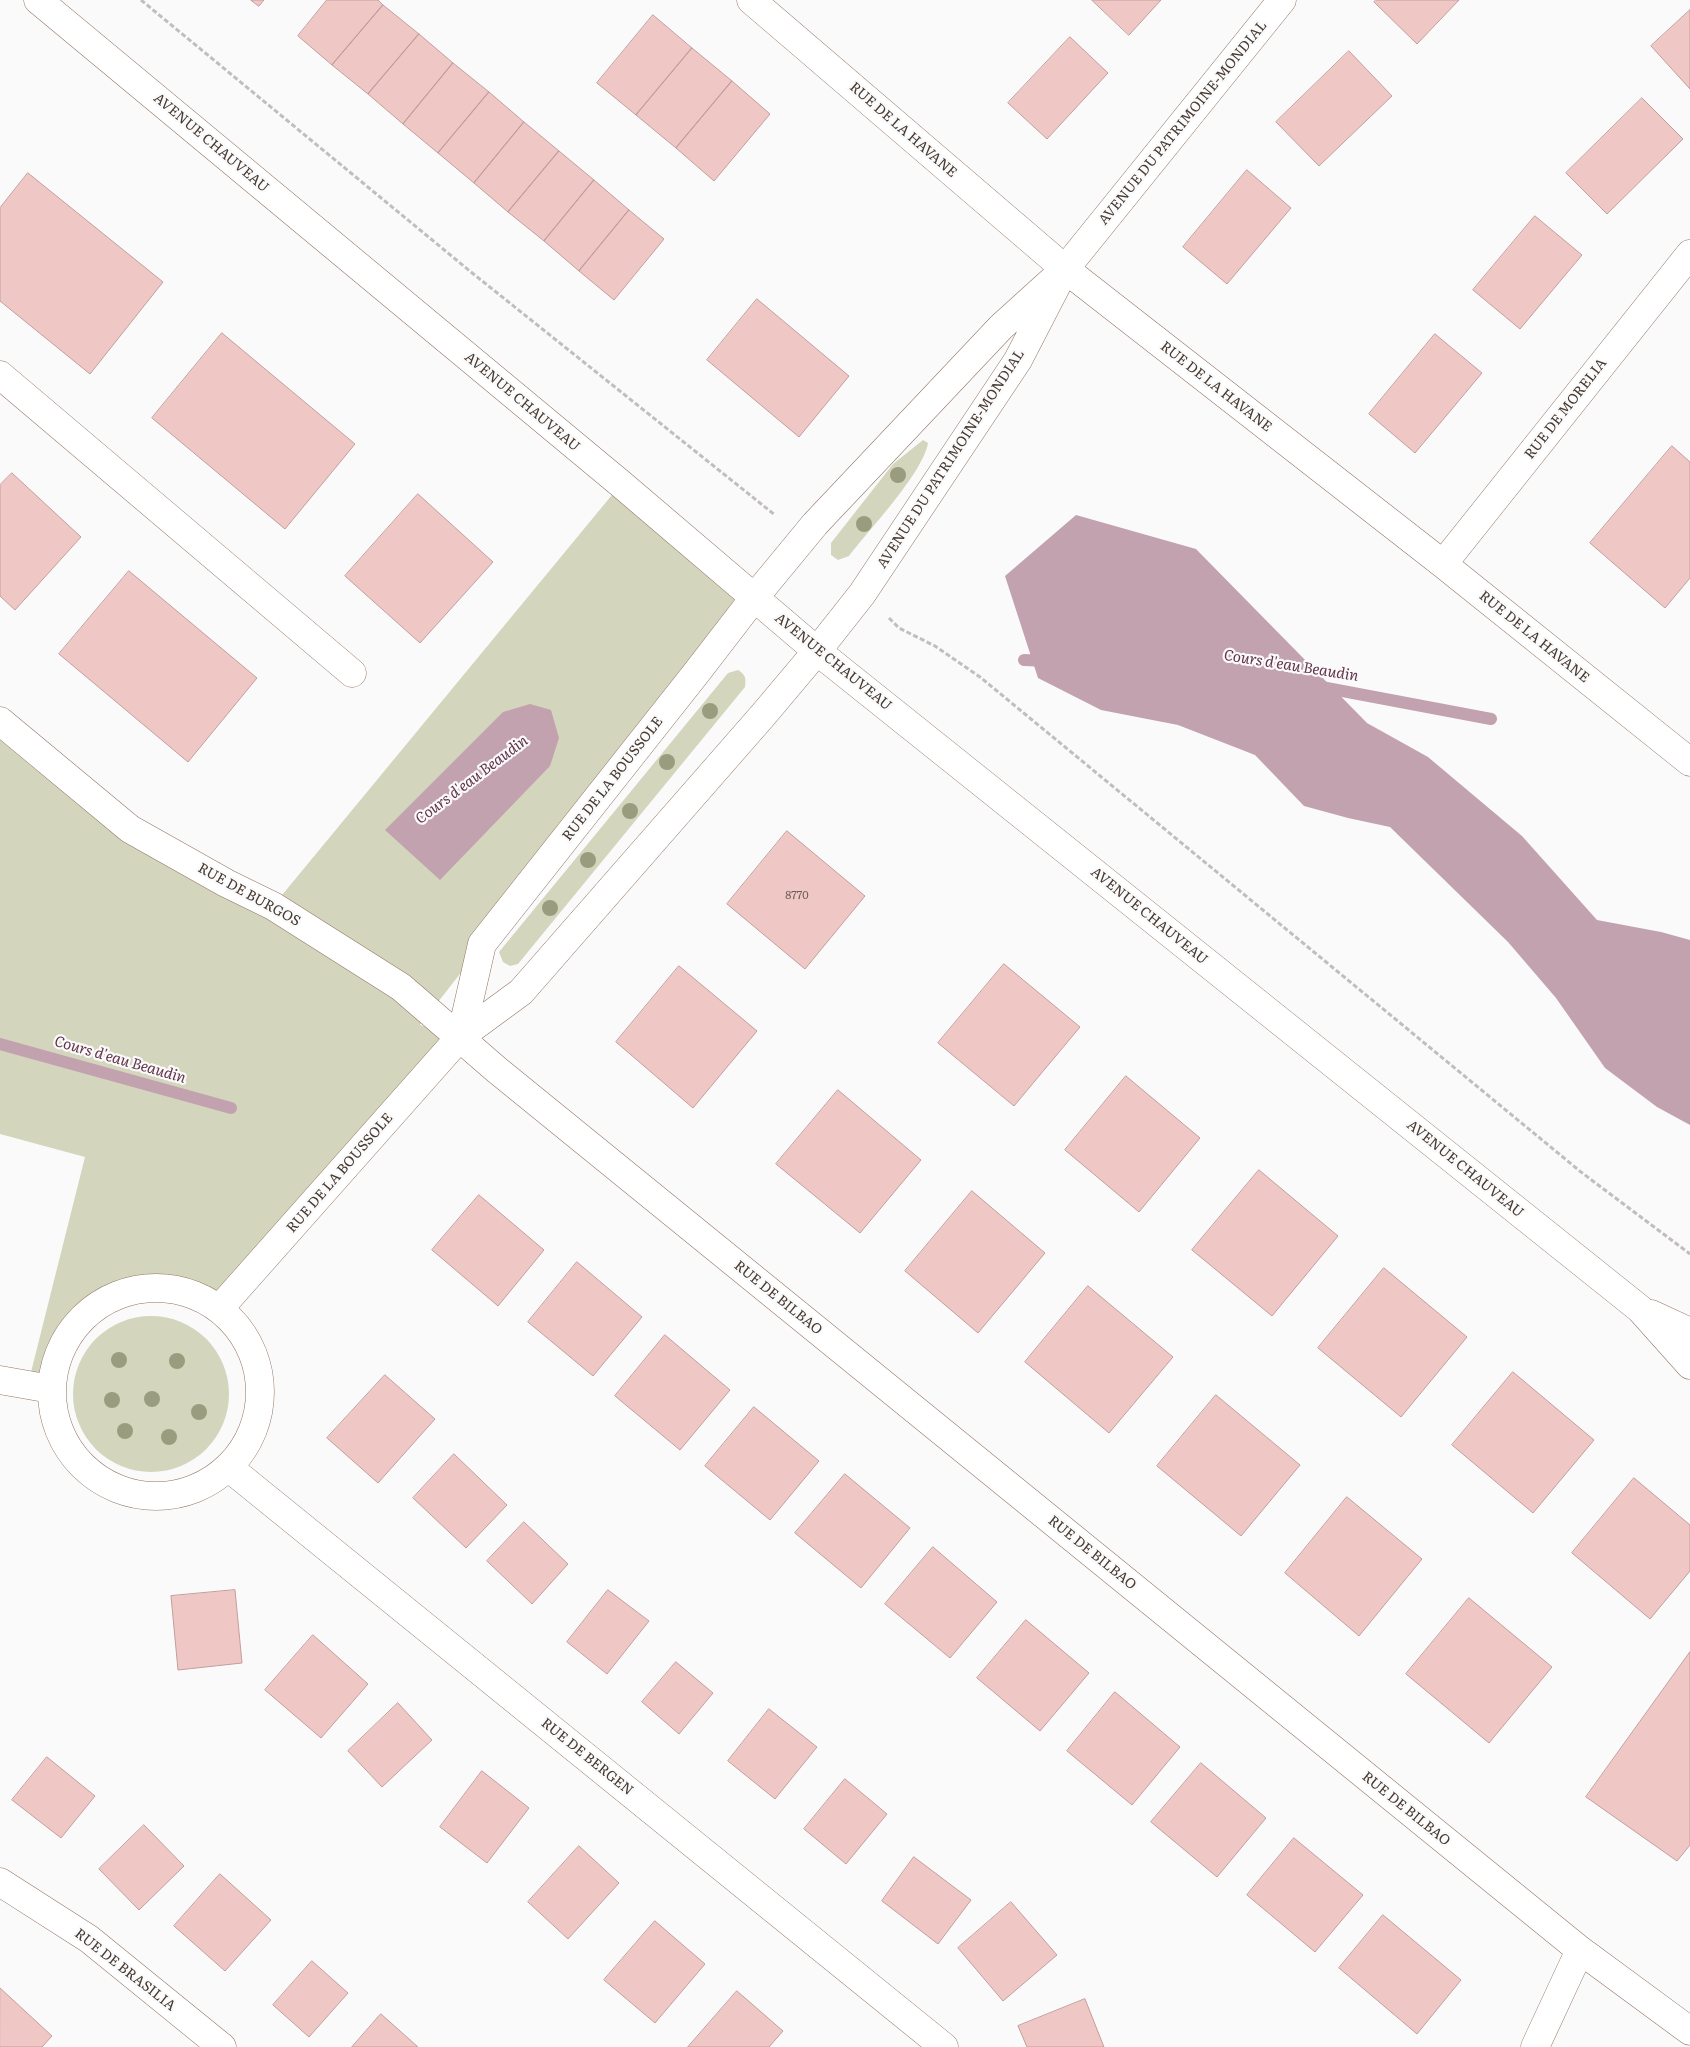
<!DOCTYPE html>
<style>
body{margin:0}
canvas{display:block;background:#fafafa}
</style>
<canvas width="1690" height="2047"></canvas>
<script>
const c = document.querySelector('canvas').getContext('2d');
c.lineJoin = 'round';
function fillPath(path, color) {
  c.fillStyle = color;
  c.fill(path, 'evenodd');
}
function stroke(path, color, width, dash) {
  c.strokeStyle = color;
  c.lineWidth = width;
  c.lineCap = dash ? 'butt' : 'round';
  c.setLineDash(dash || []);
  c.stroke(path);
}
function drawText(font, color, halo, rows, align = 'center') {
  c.font = font + ' Literata,serif';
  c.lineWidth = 4.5;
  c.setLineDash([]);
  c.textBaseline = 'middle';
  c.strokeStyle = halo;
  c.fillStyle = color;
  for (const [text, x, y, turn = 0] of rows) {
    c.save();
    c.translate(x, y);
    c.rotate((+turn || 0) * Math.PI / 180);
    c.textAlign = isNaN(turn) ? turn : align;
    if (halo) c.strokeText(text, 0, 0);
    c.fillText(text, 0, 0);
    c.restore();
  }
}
fillPath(new Path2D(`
 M923,440l5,3c-5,30 -59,87 -79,113l-11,4 -7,-5v-12l62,-79z
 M621,484l133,114 -334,427 29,7 -230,277c-54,-34 -120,-28 -154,31 -9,15 -11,32 -14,49l-23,-5 57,-227 -85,-23v-413l130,108 143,77z
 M738,670c8,5 8,8 7,17l-227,277 -8,2 -7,-4 -4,-10 229,-279z
 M73 1394a78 78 0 1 1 156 0a78 78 0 1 1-156 0Z`), '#d3d6bc');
fillPath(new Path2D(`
 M1076,515l120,34 171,174 61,34 94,79 75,84 64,12 29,8v185l-33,-18 -52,-39 -49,-70 -48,-56 -118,-115 -42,-9 -44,-12 -49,-51 -77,-30 -77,-15 -63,-32 -33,-102z
 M530,704l21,6 8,28 -9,28 -110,114 -55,-50 118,-118z`), '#c3a2b0');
stroke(new Path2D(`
 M1024,660l24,1
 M1316,686l175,33
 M0,1044l231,64`), '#c3a2b0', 12);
const building = new Path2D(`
 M251,0h13l-5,6z
 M327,0h51l5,5 -51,60 -34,-29z
 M1092,0h69l-32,35z
 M1376,0h83l-42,44 -43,-42z
 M383,5l36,29 -51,60 -36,-29z
 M1690,10v79l-39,-43z
 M653,15l39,33 -56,67 -39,-32z
 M419,34l34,29 -50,61 -35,-30z
 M1070,37l38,36 -61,66 -39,-36z
 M692,48l40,33 -56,67 -40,-33z
 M1349,51l43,45 -73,70 -43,-44z
 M453,63l36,29 -51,61 -35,-29z
 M732,81l38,33 -56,67 -38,-33z
 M489,92l35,30 -50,61 -36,-30z
 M1642,98l41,41 -76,75 -41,-41z
 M524,122l35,29 -51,61 -34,-29z
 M559,151l35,29 -50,61 -36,-29z
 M1247,170l44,38 -64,76 -44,-37z
 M28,173l135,109 -73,92 -90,-73v-93z
 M594,180l35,30 -50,61 -35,-30z
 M629,210l35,29 -50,61 -35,-29z
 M1535,216l47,39 -62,74 -47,-39z
 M757,299l92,77 -50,61 -92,-77z
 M222,333l133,111 -70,85 -133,-111z
 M1435,334l47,39 -67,80 -46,-39z
 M1672,446l18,16v116l-25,30 -75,-65z
 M12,473l69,64 -66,73 -15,-14v-111z
 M418,494l75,68 -73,81 -75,-67z
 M129,571l128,107 -69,84 -129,-108z
 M787,831l78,65 -60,73 -78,-65z
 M1004,964l76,63 -66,79 -76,-63z
 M679,966l78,65 -64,77 -77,-66z
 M1126,1076l74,62 -61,74 -74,-62z
 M838,1090l83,70 -61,73 -84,-69z
 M1259,1170l79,66 -66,80 -80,-66z
 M972,1191l73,62 -67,80 -73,-62z
 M479,1195l65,55 -46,56 -66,-56z
 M577,1262l65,55 -49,59 -65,-54z
 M1384,1268l83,69 -66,80 -83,-69z
 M1088,1286l85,71 -64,76 -84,-71z
 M665,1335l65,55 -50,60 -65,-54z
 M1513,1372l81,68 -61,73 -81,-68z
 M385,1375l50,44 -57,64 -51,-45z
 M1216,1395l84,70 -59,71 -84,-70z
 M754,1407l65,54 -49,59 -65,-54z
 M454,1454l53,51 -41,43 -53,-50z
 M845,1474l65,54 -49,60 -66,-55z
 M1634,1478l56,47v46l-40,48 -78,-66z
 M1347,1497l75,62 -63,77 -74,-63z
 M524,1522l44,42 -36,40 -45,-43z
 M933,1547l64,55 -47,56 -65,-54z
 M235,1590l7,73 -64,7 -7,-74z
 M608,1590l41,31 -42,53 -40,-32z
 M1469,1598l83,69 -63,76 -83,-69z
 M1026,1620l63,53 -49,58 -63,-53z
 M313,1635l55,49 -47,54 -56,-48z
 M1690,1652v193l-13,16 -91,-64z
 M676,1662l37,31 -34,41 -37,-32z
 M1115,1692l65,55 -48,58 -65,-54z
 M398,1703l34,37 -50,47 -34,-36z
 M769,1709l48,38 -42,52 -47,-38z
 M47,1757l48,39 -34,42 -49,-38z
 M1201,1763l65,55 -49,59 -66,-55z
 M482,1771l47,37 -42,55 -47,-36z
 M845,1779l42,35 -41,50 -42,-35z
 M144,1825l40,41 -45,44 -40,-41z
 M1294,1838l69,57 -48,57 -68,-57z
 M579,1846l40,37 -51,56 -40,-37z
 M914,1857l57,43 -33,44 -56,-43z
 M220,1874l51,46 -46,51 -51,-45z
 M1011,1902l46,53 -54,46 -45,-53z
 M1383,1915l78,65 -44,54 -78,-66z
 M655,1921l50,43 -50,59 -51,-43z
 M312,1961l36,32 -39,44 -36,-32z
 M0,1988l52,48 -10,11h-42z
 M737,1991l46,40 -14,16h-81z
 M1085,1999l19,48h-77l-9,-21z
 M381,2014l37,33h-66z`);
fillPath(building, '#efc8c6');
stroke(building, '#c39d9c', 1);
const minor = new Path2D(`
 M751,0l314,269 378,295 247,198
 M0,375l352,298
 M1443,564l247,-310
 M0,721l130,108 96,54 47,23 128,81 96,83 1083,880 110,81
 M461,1036l21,-92 215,-272 57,-74 61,-74 186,-197 64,-58 217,-269
 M52 1392a104 104 0 1 1 208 0a104 104 0 1 1-208 0Z
 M219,1309l242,-273 60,-44 243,-278 53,-63 45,-57 156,-234 47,-91
 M0,1380l51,9
 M228,1467l716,580
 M0,1882l89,57 133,108
 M1535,2047l45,-97`);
const major = new Path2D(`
 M38,0l583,484 196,167 823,658 50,56
 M1651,1314l39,18`);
stroke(minor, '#947665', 29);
stroke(major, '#947665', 29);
stroke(new Path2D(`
 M141,0l330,272 304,243
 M889,618l10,10 36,18 45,31 601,495 109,82`), '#c2bebc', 3, [5, 2.5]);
stroke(minor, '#fff', 28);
stroke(major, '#fff', 28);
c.fillStyle = '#9a9c7f';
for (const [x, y] of [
 [898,475],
 [864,524],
 [710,711],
 [667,762],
 [630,811],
 [588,860],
 [550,908],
 [119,1360],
 [177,1361],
 [152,1399],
 [112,1400],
 [199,1412],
 [125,1431],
 [169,1437]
]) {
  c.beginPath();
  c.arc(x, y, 8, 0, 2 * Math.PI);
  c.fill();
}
drawText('11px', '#705d56', null, [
 ["8770",797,896]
]);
drawText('14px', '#463931', '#fafafa', [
 ["AVENUE DU PATRIMOINE-MONDIAL",1183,123,-51],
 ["RUE DE LA HAVANE",903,130,41],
 ["AVENUE CHAUVEAU",211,143,40],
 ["RUE DE LA HAVANE",1216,387,38],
 ["AVENUE CHAUVEAU",522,402,40],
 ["RUE DE MORELIA",1566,409,-52],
 ["AVENUE DU PATRIMOINE-MONDIAL",951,459,-57],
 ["RUE DE LA HAVANE",1534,637,39],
 ["AVENUE CHAUVEAU",833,662,39],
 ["RUE DE LA BOUSSOLE",613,779,-52],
 ["RUE DE BURGOS",249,895,29],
 ["AVENUE CHAUVEAU",1149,916,39],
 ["AVENUE CHAUVEAU",1465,1169,39],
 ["RUE DE LA BOUSSOLE",340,1173,-49],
 ["RUE DE BILBAO",778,1298,39],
 ["RUE DE BILBAO",1092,1553,39],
 ["RUE DE BERGEN",587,1757,39],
 ["RUE DE BILBAO",1406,1809,39],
 ["RUE DE BRASILIA",125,1970,38]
]);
drawText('italic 15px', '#62344b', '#fafafa', [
 ["Cours d'eau Beaudin",1291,666,9],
 ["Cours d'eau Beaudin",472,780,-37],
 ["Cours d'eau Beaudin",120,1060,16]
]);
</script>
